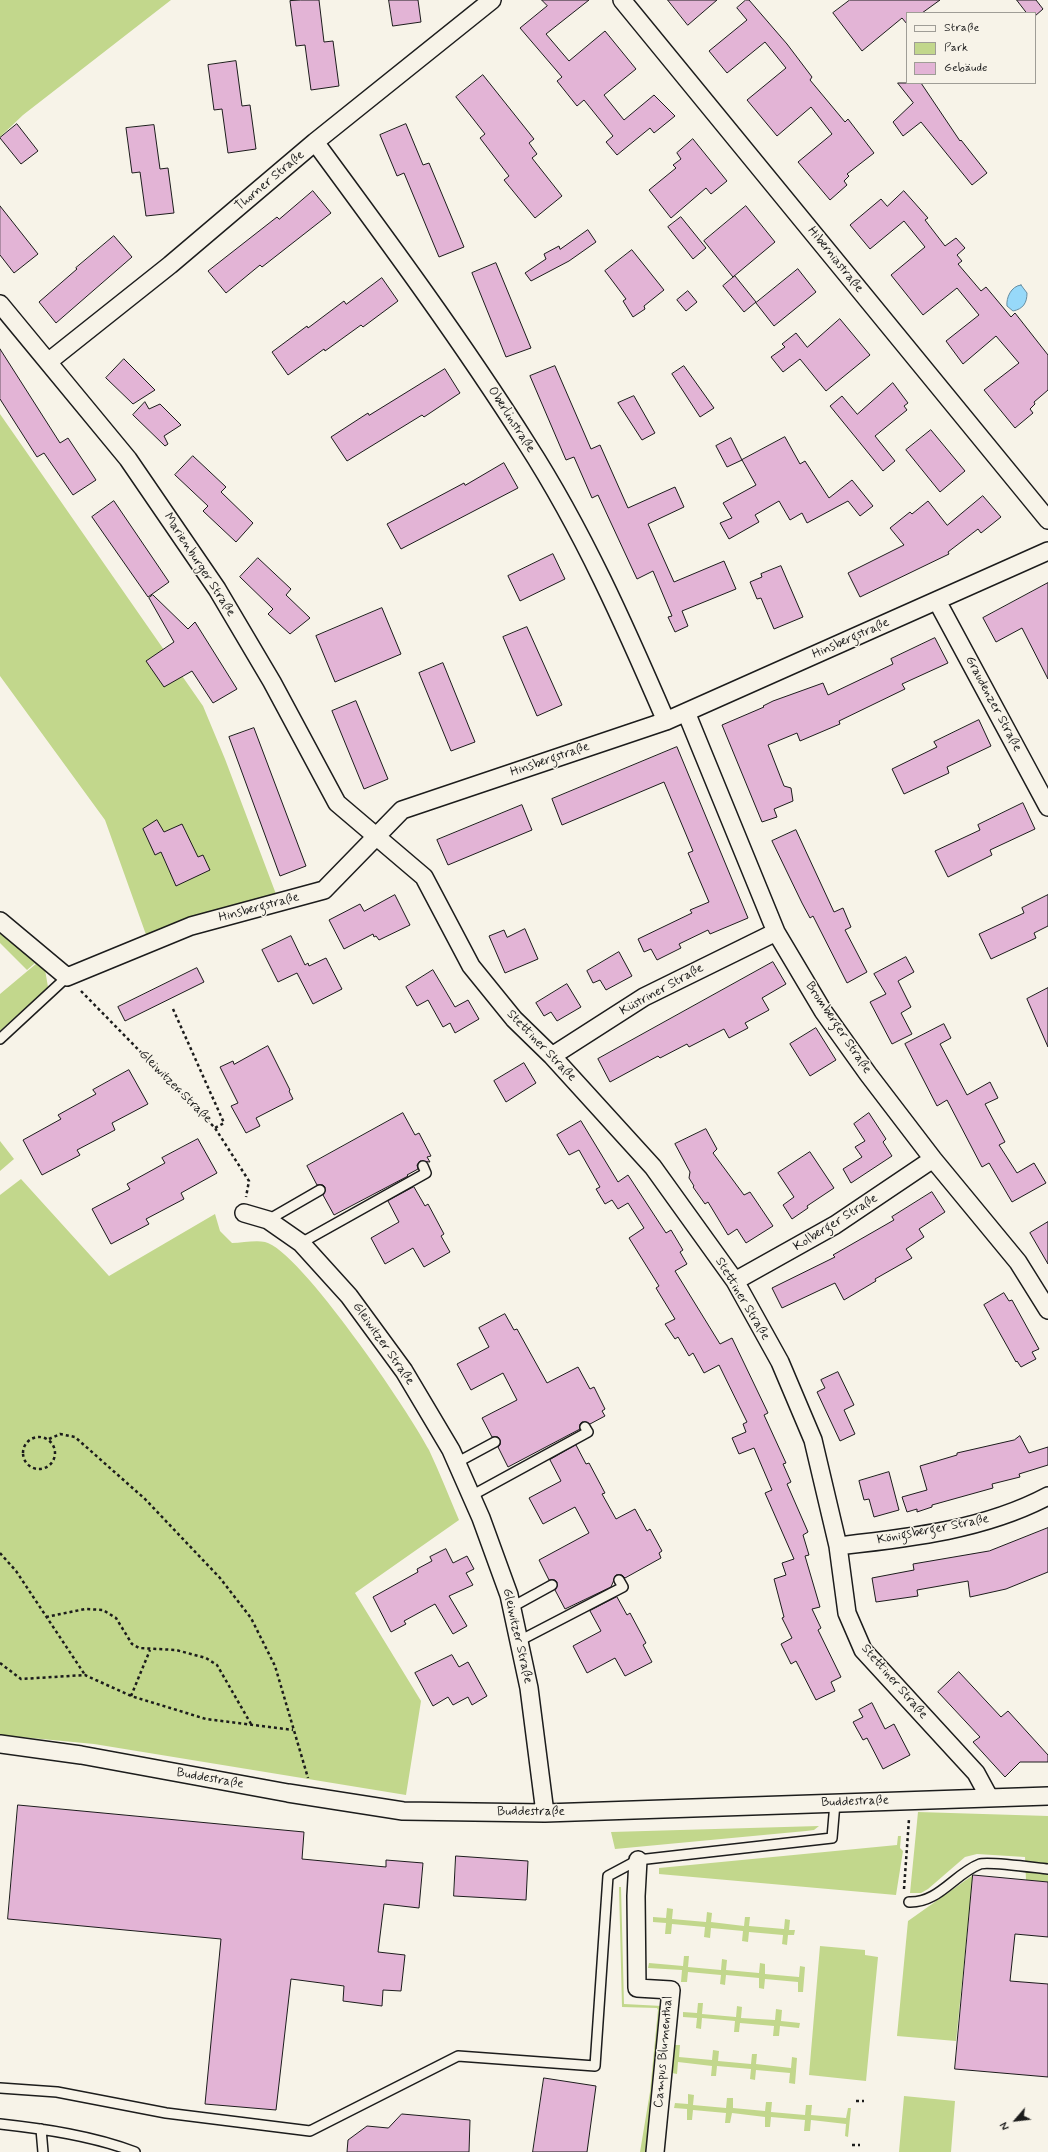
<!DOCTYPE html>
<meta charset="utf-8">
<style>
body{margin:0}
#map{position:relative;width:1048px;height:2152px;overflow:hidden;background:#f7f3e8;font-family:Mynerve,sans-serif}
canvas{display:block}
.legend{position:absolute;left:906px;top:12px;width:130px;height:72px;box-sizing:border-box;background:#f7f3e8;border:1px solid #9f9d96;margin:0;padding:5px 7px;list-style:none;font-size:12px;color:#1c1c1c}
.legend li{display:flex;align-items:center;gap:8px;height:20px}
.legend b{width:20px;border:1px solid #9f9d96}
.north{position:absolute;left:996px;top:2100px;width:40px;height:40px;-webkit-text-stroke:3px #f7f3e8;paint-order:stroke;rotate:242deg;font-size:11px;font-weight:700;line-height:16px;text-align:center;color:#1c1c1c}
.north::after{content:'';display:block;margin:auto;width:14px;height:18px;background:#1c1c1c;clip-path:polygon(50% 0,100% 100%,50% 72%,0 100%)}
</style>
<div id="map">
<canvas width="1048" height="2152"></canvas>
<ul class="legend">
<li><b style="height:5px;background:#f7f3e8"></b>Straße</li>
<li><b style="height:11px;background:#c2d78c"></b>Park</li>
<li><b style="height:11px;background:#e3b4d6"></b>Gebäude</li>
</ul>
<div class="north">N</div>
</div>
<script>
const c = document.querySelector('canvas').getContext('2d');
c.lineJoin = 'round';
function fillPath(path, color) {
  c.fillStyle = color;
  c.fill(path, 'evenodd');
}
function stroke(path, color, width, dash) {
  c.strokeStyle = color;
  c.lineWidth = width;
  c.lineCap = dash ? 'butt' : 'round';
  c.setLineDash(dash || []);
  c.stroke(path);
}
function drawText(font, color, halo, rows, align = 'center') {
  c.font = font + ' Mynerve,sans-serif';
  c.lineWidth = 3;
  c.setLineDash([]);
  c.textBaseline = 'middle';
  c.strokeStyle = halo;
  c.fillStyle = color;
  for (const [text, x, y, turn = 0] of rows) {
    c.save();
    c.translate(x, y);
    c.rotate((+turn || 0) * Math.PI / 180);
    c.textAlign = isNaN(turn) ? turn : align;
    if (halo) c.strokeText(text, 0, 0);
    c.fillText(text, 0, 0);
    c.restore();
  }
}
fillPath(new Path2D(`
 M0,0h171l-148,115 -23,22z
 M0,414l203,292 22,53 54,143 -130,41 -44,-123 -105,-144z
 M0,922l42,35 -15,13 -27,-27z
 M43,958l5,29 -48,44v-37z
 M0,1141l14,18 -14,12z
 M21,1179l88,97 106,-62 5,17 12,12c10,0 23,-3 33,-1 35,8 145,171 164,208 11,23 20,47 30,70l-104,73 66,108 -15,94 -312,-51 -94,-9v-540z
 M918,1812l130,4v66l-22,-2 -1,-23 -48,-3 -12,3 -37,32 -7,4h-11z
 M819,1826l-5,4 -8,1 -191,18 -4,-17z
 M898,1836h3l-1,12 3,3 -7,44 -237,-21v-6l238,-23z
 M973,1875l-17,166 -59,-5 11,-115z
 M619,1887h2l3,117 38,2 -14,146h-8l10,-60 8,-82 -1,-2 -35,-1z
 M667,1908l6,1 -1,10 34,3 1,-10 5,1 -1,9 33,4 1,-9h5l-1,9 35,3 1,-10 5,1 -1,10h6l-1,5h-6l-1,10 -5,-1 1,-9 -34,-3 -1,10 -6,-1 1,-10 -32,-3 -1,10 -6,-1 1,-10 -33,-3 -1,10h-6l1,-11 -13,-1v-5l13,1z
 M820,1946l45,4v5l13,2 -12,124 -57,-6z
 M684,1956h5l-1,11 33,3 1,-11 5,1 -1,10 33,3 1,-10 5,1v10l34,3 1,-11 5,1 -2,25h-5v-10l-33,-3 -1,10 -5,-1v-10l-33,-3 -1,10 -5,-1 1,-9 -33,-3 -1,10h-6l1,-12 -34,-2 1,-5 34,3z
 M698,2003h5l-1,11 34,3 1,-11 5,1 -1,11 34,2 1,-11 6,1 -1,11 19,2 -1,5 -19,-2 -1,10h-6l1,-10 -34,-3 -1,9h-5l1,-11 -33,-3 -1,11 -5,-1 1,-10 -14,-1v-5l14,1z
 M674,2045h6l-1,12 33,3 1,-10 6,1 -1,10 33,3 1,-10h5l-1,10 35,4 1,-11 5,1 -2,26 -6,-1 1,-10 -34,-3 -1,10 -5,-1 1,-10 -34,-3 -1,10h-5l1,-10 -34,-4 -1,12 -5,-1z
 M688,2094l6,1 -1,10 33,3 1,-10h6v10l32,3 1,-9h6l-1,10 34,3 1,-10h6l-1,10 35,3 2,-10h3l-3,29 -3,-1 1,-12 -35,-4 -1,11h-6l1,-11 -34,-3 -1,10h-5v-10l-33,-4 -2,10h-5l1,-10 -33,-3 -1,10h-5v-11l-13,-1 1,-5 13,1z
 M904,2096l51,5 -4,51h-52z`), '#c2d78c');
const water = new Path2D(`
 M1021,285l6,8c0,10 -4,16 -14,18l-6,-5c-1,-8 4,-20 14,-21z`);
fillPath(water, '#97d9f9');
stroke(water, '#668da1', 1);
const building = new Path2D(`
 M301,0h18l5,42 9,-1 6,45 -28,4 -6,-45 -9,1 -6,-45z
 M389,0h29l3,22 -28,4z
 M542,0h47l-43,34 23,27 36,-30 31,38 -32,26 20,25 30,-25 21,21 -21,17 -4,-5 -33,27 -11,-13 7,-6 -29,-36 -7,6 -20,-25 5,-4 -42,-49 27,-22z
 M668,0h49l-29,25z
 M746,0h3l38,44 25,33 -2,3 35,42 3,-3 26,34 -27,21 2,2 -5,5 3,4 -17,15 -32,-38 34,-28 -21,-27 -34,29 -30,-36 39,-32 -21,-26 -38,31 -18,-22 38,-31 -10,-12z
 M850,0h90l-18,13h-15v11l-5,-6 -40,33 -29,-38z
 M1017,0h19l7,9 -8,7v-3h-8z
 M236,61l6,45 8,-1 6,44 -28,4 -6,-44 -8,1 -6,-45z
 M483,75l51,64 -5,4 8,11 -5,4 30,38 -27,22 -31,-38 5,-4 -29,-38 5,-4 -29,-37z
 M898,83h23l39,58 1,-1 26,33 -15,12 -51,-63 -18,14 -10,-14 20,-19z
 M17,124l21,27 -17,13 -21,-26z
 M406,124l17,41 6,-2 35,84 -25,10 -35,-84 -7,3 -17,-41z
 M154,125l6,44 8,-1 6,45 -28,3 -6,-44 -8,1 -6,-45z
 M693,139l34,42 -16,13 -5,-6 -35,30 -22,-28 27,-22 -3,-3 8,-6 -4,-6z
 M313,191l18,22 -69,54 -2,-2 -34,28 -18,-22 69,-54 2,2z
 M904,191l24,27 -3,2 20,26 11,-8 9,10 -8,7 5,6 -4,3 23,27 5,-4 25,30 4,-4 33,42v35l-14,12 1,2 -5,5 3,4 -18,15 -31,-38 35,-27 -23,-27 -33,28 -17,-23 33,-26 -22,-27 -34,27 -32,-40 34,-28 -21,-26 -34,28 -20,-24 31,-26 6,7z
 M0,206l38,48 -24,19 -14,-18z
 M746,206l29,36 -42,35 -29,-36z
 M681,217l25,31 -13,11 -25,-32z
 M588,230l8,12 -27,19 -38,20 -6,-8 21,-14 -2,-5 15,-8 1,3z
 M114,236l18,21 -76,66 -17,-21 38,-33 -1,-1z
 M632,250l32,40 -20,16 1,3 -12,8 -10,-16 3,-2 -21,-28z
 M496,263l35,85 -25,9 -34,-84z
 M798,269l18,23 -42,34 -18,-23z
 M735,276l21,26 -12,10 -21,-26z
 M382,278l16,23 -35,26 -2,-2 -36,26 -1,-2 -36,26 -16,-23 35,-26 1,2 36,-27 2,3z
 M688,291l9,11 -11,9 -9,-11z
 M840,319l30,36 -44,36 -26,-32 -17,13 -12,-15 14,-10 -3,-3 14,-11 11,14z
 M0,349l60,94 8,-5 28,42 -23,15 -29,-42 -7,4 -37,-58z
 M124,359l31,31 -22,14 -27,-26z
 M555,366l36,83 9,-4 28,63 47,-21 9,20 -36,17 26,58 50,-21 12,28 -54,22 6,15 -13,6 -7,-15 4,-1 -19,-45 -16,8 -39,-84 -6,3 -18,-41 -8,3 -36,-84z
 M684,366l30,42 -14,9 -28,-43z
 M445,369l15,24 -36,24 -2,-2 -75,46 -16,-24 37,-24 1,2z
 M893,383l15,20 -4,3 3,4 -32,26 20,25 -12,10 -53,-65 12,-10 15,18z
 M634,396l21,37 -13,7 -24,-37z
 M145,402l4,7 11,-5 21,21 -17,11 4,8 -3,2 -32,-31z
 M931,430l34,41 -25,21 -34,-42z
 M785,437l15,27 5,-3 24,37 23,-18 21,26 -13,10 -12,-15 -41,22 -5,-10 -12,7 -11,-19 -24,14 4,7 -30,17 -9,-16 12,-5 -9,-15 33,-18 -14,-25z
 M731,438l11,22 -15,7 -11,-21z
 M193,456l33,31 -5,5 32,31 -17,19 -33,-31 5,-5 -33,-31z
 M504,463l14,25 -117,61 -14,-25 77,-41 1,2z
 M983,496l18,21 -20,16 -3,-4 -30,23 1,2 -89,43 -12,-24 56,-28 -14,-17 20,-16 2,2 16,-13 19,24z
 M114,501l55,81 -21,15 -56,-80z
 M553,554l12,25 -45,22 -12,-25z
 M258,558l33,31 -5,6 24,23 -20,16 -22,-20 5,-5 -33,-32z
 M781,566l22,51 -29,12 -13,-31 -4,1 -7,-17 12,-5 -1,-3z
 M1048,583v96l-26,-51 -26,14 -13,-24z
 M153,595l35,34 7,-7 42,67 -24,14 -21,-32 -28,16 -18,-26 28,-19 -25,-44z
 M382,608l19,46 -66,28 -19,-46z
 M527,627l35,78 -25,11 -34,-79z
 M935,638l13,25 -46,21 3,5 -66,32 1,3 -40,17 -3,-8 -29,12 16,41 7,2 2,13 -19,8 3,8 -15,5 -40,-97 42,-18 -1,-1 10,-5 50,-18 5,12 65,-31 -2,-5z
 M443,663l32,79 -24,9 -32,-78z
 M356,701l32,78 -24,10 -32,-78z
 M979,720l12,26 -44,21 2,6 -45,21 -12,-25 45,-22 -3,-5z
 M254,728l52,138 -26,10 -51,-139z
 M677,747l71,171 -38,16 -2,-4 -29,14 2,4 -24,12 -6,-11 -7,3 -6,-13 54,-26 -2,-3 19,-8 -21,-49 5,-2 -29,-69 -102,43 -10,-26z
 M1023,803l12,26 -45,21 2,5 -44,22 -13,-26 45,-21 -2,-5z
 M522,805l10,25 -84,35 -11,-25z
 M157,820l7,12 18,-8 16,33 5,-2 7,15 -34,16 -15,-34 -6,3 -12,-26z
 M796,830l38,82 9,-4 8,19 -6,3 22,42 -20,11 -34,-67 -3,2 -8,-15 -30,-62z
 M395,895l15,30 -31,15 -3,-4 -2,1 -1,-3 -29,15 -15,-29 31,-16 4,7z
 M1048,895v31l-14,7 2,5 -45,21 -12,-25 45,-21 -2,-5z
 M525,929l13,30 -33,14 -16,-37 15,-6 3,7z
 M291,936l14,29 3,-2 1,3 17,-8 16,31 -29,15 -16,-31 -19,9 -16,-32z
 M619,952l13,24 -26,14 -6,-10 -7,3 -6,-12z
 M906,957l8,15 -16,9 13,26 -10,6 11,21 -20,10 -22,-42 16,-8 -12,-20z
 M773,962l13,22 -24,14 7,12 -24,13 3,5 -19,10 -5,-9 -35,18 -2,-3 -27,14 -2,-2 -48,26 -12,-23z
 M197,968l7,14 -79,39 -7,-14z
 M433,970l22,37 13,-7 11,19 -24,14 -5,-10 -7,4 -15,-27 -11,6 -11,-19z
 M567,984l14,23 -24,14 -6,-9 -7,4 -8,-13z
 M1048,988v59l-21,-48z
 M944,1024l7,14 -11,6 27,51 23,-13 8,16 -13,6 20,38 -6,3 18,28 17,-10 12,20 -34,19 -23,-39 -7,4 -35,-67 -10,6 -32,-62z
 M816,1028l20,32 -26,16 -20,-32z
 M268,1046l22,44 -1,1 4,8 -37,19 4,8 -14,7 -15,-27 7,-3 -18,-36 13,-6 1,3z
 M524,1063l12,20 -30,19 -12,-21z
 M129,1070l19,34 -36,19 3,7 -38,20 3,5 -38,20 -19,-35 38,-21 -3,-4 38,-21 -3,-4z
 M403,1113l12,22 4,-2 12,23 -4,1 3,5 -10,-1 -3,4 1,4 -11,6 1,1 -74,39 -11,-20 2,-8 -2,-2h-6l-10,-19z
 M869,1113l17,26 -3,3 9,14 -41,27 -8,-14 19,-12 -7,-10 10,-6 -11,-17z
 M581,1121l37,61 10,-7 38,58 5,-3 12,20 -3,2 7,12 -12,7 45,73 12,-6 36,75 -4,2 22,48 -3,1 8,18 -4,2 21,48 -5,3 6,20 -4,1 15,51 -8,2 9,19 -3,2 23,47 -10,5 4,9 -19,9 -20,-39 -5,3 -10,-20 11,-6 -10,-20 2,-1 -10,-38 12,-4 -4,-12 12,-4 -29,-66 7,-3 -18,-42 -15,6 -7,-16 14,-6 -3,-8 4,-2 -28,-57 -15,8 -11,-20 -4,3 -11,-19 -3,2 -10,-15 10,-5 -19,-31 3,-2 -30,-48 15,-10 -16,-25 -10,6 -6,-9 -7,4 -9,-15 4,-2 -21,-37 -10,5 -12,-20z
 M706,1129l11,20 -4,4 31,42 6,-3 23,34 -27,17 -9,-14 -9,6 -20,-33 -3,2 -12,-17 1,-1 -5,-8 1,-6 -15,-28z
 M198,1139l19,34 -36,20 3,6 -38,20 3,5 -38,20 -19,-35 38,-20 -3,-5 38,-21 -3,-5z
 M810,1152l24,36 -27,18 1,2 -16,11 -9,-14 11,-8 -16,-24z
 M414,1187l11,19 3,-2 16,30 -3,2 9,16 -26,15 -11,-19 -28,16 -14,-26 28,-16 -11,-21z
 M932,1192l13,20 -26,17 5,8 -18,12 6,9 -37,21 1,2 -32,19 -9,-17 -53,25 -10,-20 63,-31 -2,-2 61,-35 -2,-3z
 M1048,1222v42l-18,-31z
 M1004,1293l5,8 3,-1 27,49 -7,3 4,7 -15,8 -4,-6 -1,1 -32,-57z
 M505,1314l9,16 3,-1 30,54 31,-16 12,22 4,-2 11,22 -3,2 3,5 -15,8 -8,-2 -2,2v5l-72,38 -10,-20 2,-2v-5l-2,-3h-6l-10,-19 35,-18 -14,-27 -32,17 -14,-26 32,-17 -10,-19z
 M838,1372l16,33 -10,5 11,24 -15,7 -23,-49 8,-4 -4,-8z
 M1020,1436l9,17 19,-6v18l-29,9 1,3 -28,7 1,4 -61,17v2l-15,5v-3l-10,3 -5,-15 25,-7 -7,-24 37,-11v-2l57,-13z
 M576,1445l10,19 3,-1 16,30 -3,1 14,25 19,-10 12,22 3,-2 12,22 -3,2 2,5 -36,20 -3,-3h-6l-5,12 -46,22 -10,-19 2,-8 -2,-2h-6l-10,-20 50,-27 -14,-26 -32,17 -14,-26 32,-17 -11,-21z
 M889,1472l10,38 -25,7 -5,-18 -5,1 -5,-19z
 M1048,1528v44l-42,17 -36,8 -2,-16 -51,9 1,6 -42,6 -4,-24 42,-8 -1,-6 76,-13z
 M446,1549l7,14 14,-7 7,13 -8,4 7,12 -24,11 18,30 -14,8 -18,-30 -31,17 2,3 -15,8 -18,-35 45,-25 -1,-3 15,-8 -2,-4z
 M617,1597l10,18 3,-2 16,30 -3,2 9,17 -27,14 -10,-18 -28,15 -14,-27 28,-15 -11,-20z
 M452,1655l7,12 9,-5 19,34 -15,9 -4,-8 -15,8 -5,-8 -15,9 -18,-33z
 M959,1672l42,45 7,-6 40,44v7h-28l-15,15 -32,-35 7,-5 -42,-45z
 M872,1703l13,26 9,-5 16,31 -27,14 -16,-31 -4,2 -10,-18 10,-5 -4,-7z
 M18,1805l286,27 -2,27 84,8v-7l37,3 -4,45 -35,-4 -6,48 27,3 -4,36 -18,-1 -1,16 -39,-5 1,-15 -53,-7 -15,131 -71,-6 16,-165 -213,-20z
 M456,1856l72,5 -2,39 -72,-4z
 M973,1875l75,7v55l-33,-3 -5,47 38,3v93l-93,-8z
 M544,2078l52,8 -9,66h-54z
 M402,2114l68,6 -1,32h-122l1,-12 19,-14 21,2z`);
fillPath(building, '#e3b4d6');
stroke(building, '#1c1c1c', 1);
const service = new Path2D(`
 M0,1039l67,-62
 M268,1220l52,-30
 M301,1243l125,-70 -3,-7
 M456,1463l39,-21
 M471,1496l117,-64 -3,-5
 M512,1607l40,-22
 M519,1641l104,-54 -4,-7
 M909,1902c30,1 45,-28 71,-38 8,-3 57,4 68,5
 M0,2088l57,4 109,21 144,18 148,-75 137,10 13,-190 30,-16 194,-22 3,-35
 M0,2124c45,5 93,12 135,28
 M41,2129l2,23`);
const minor = new Path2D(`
 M622,0l426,520
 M315,142c73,99 146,198 212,302 56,87 98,182 139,277
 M0,304l128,155 89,130 55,93 65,121 87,74 47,89 43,53 38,37 101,111 82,114 45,81 33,78 25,106 9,67 16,37 113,123 13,24
 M48,362l122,-97 145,-123 177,-142
 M937,601l111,206
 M686,712l90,220 47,79 45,63 65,85 85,103 30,48
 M0,921l67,56 124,-51 133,-36 78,-80 264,-89 382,-170
 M552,1056l92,-59 132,-65
 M244,1213l24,7 33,23 48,53 55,75 47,79 30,68 28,77 20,93 16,125
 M735,1281l100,-56 98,-66
 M838,1546c71,-8 146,-16 210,-50
 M0,1744l81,11 207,38 115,18 142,2 503,-17
 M638,1860l-2,36 1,92 34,2 -16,162`);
stroke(service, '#1c1c1c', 12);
stroke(minor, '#1c1c1c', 20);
stroke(new Path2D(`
 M81,991l134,137 34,53 -3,16
 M173,1009l51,114 -9,5
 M23 1453a16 16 0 1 1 32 0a16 16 0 1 1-32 0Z
 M49,1439l11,-5 15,3 70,62 75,79 31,40 24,48 33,112
 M0,1553l16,18 69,104
 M46,1617l39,-8 18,1 13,8 16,26 7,4 37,2 30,8 11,7 34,59
 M0,1663l21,16 64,-4 46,21 75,23 87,11
 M131,1696l19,-46
 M904,1889l5,-70
 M856,2101h8
 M852,2145h8`), '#1c1c1c', 2.5, [3, 3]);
stroke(service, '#f7f3e8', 9);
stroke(minor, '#f7f3e8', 17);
drawText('13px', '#1c1c1c', '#f7f3e8', [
 ["Thorner Straße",270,181,-40],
 ["Hiberniastraße",835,260,51],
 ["Oberlinstraße",511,420,57],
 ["Marienburger Straße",199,565,57],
 ["Hinsbergstraße",851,639,-24],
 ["Graudenzer Straße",993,704,62],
 ["Hinsbergstraße",550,760,-19],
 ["Hinsbergstraße",259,908,-15],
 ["Küstriner Straße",662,990,-29],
 ["Bromberger Straße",838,1028,56],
 ["Stettiner Straße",541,1046,46],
 ["Gleiwitzer Straße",175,1087,45],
 ["Kolberger Straße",836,1223,-32],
 ["Stettiner Straße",742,1299,59],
 ["Gleiwitzer Straße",383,1344,55],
 ["Königsberger Straße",933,1530,-11],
 ["Gleiwitzer Straße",517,1636,77],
 ["Stettiner Straße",894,1682,49],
 ["Buddestraße",210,1779,10],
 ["Buddestraße",855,1802,-2],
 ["Buddestraße",531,1812],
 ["Campus Blumenthal",664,2052,-85]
]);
</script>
